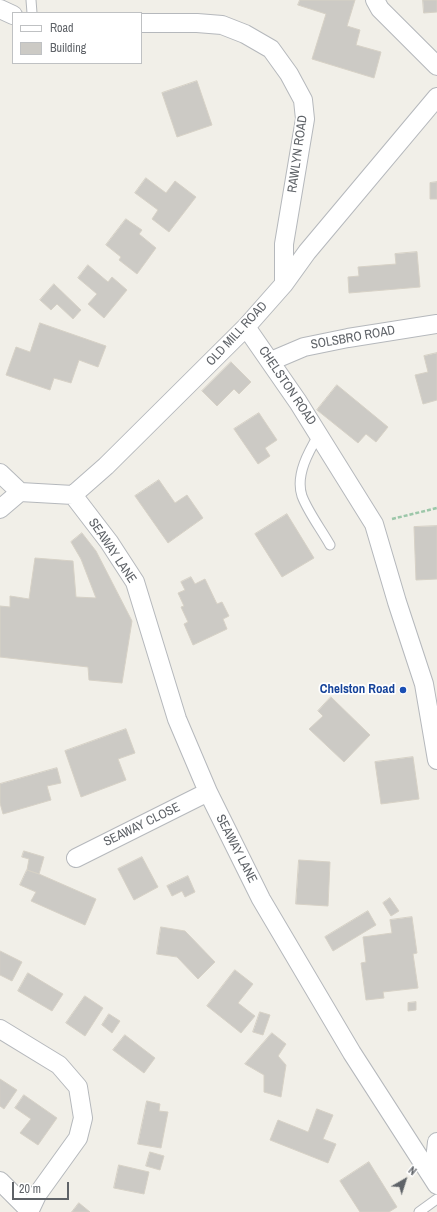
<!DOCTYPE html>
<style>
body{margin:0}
#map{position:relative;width:437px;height:1212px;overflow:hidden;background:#f1efe8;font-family:"Archivo Narrow",sans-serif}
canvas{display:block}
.legend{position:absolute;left:12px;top:12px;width:130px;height:52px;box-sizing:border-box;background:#fff;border:1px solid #bfc1c3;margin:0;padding:5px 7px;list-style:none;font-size:12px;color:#5f6368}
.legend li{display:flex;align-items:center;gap:8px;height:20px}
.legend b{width:20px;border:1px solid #bfc1c3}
.north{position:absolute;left:385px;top:1160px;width:40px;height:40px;-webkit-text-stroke:3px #fff;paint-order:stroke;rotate:39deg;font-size:11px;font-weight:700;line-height:16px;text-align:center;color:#5f6368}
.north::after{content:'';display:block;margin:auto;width:14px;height:18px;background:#5f6368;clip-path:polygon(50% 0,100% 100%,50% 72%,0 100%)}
.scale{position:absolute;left:12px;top:1182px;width:57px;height:18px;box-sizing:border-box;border:2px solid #5f6368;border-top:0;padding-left:5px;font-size:12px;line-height:14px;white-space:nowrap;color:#5f6368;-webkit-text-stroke:3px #fff;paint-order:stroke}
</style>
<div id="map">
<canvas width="437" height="1212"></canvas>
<ul class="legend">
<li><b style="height:5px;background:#fff"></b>Road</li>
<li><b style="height:11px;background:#cccac5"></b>Building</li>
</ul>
<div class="north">N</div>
<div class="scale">20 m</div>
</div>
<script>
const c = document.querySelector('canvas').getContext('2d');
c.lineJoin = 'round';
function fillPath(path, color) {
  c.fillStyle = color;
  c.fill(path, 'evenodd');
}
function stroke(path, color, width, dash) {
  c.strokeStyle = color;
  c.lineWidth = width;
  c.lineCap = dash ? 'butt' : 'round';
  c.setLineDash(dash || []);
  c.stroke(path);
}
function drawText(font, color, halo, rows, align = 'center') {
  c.font = font + ' "Archivo Narrow",sans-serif';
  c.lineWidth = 3.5;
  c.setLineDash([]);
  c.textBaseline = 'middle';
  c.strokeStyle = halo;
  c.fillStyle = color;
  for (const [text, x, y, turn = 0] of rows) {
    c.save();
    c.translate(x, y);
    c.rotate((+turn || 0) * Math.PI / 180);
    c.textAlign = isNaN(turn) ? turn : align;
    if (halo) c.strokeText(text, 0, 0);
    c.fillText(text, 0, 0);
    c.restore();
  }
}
const building = new Path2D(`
 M300,0h55l-8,26 13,4 -4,15 25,7 -7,26 -62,-19 14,-45 -28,-9z
 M423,0h14v12l-13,1z
 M197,81l15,44 -35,12 -15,-44z
 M146,178l20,15 9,-12 21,16 -27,35 -17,-13 6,-9 -23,-17z
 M437,182v17h-7v-16z
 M126,219l16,11 -3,4 17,14 -19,26 -18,-14 2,-3 -15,-12z
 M417,252l3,35 -71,6 -1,-16 11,-1 -1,-9 38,-3 -1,-10z
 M88,265l20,17 4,-5 15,13 -23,28 -16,-14 9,-10 -19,-16z
 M54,284l27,26 -8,9 -16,-15 -6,6 -11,-10z
 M40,323l66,23 -8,21 -19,-7 -8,23 -17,-5 -4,12 -44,-15 10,-28 14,5z
 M437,353v47l-14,4 -8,-29 13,-3 -4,-16z
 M231,362l20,20 -12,12 -5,-5 -17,17 -15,-15z
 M337,385l51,42 -12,15 -10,-8 -8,9 -41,-33z
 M259,413l18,27 -12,8 5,8 -12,8 -24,-35z
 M159,480l16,23 12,-8 16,23 -35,25 -33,-47z
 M287,514l27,44 -32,19 -27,-43z
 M437,526v53l-21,1 -2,-53z
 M82,533l14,18 36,70 -10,62 -33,-3 -1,-13 -88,-10v-51l10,1v-11l19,3 6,-41 38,3 3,36 20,1 -15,-39 -10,-17z
 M191,577l4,7 10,-5 12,25 5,-2 7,14 -6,3 4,10 -34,16 -9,-21 4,-2 -7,-15 3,-1 -6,-13 7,-3 -4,-8z
 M331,697l39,38 -26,27 -35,-33 14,-13 -5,-5z
 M126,729l9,24 -17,6 8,21 -45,17 -16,-46z
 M413,757l6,42 -38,5 -6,-42z
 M57,768l4,15 -14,3 4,14 -48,14 -3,-11v-19z
 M24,851l20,6 -5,17 -12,-4 2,-11 -7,-2z
 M142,857l16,30 -24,13 -16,-31z
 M299,860l31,2 -2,44 -32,-2z
 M27,870l12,4 57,25 -11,26 -54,-24 5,-9 -16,-7z
 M188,876l7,16 -10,5 -3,-6 -10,5 -5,-10z
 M390,898l9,13 -8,5 -8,-13z
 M368,911l8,14 -43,26 -8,-14z
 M412,917l5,36 -4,1 5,34 -35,4 1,6 -18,2 -5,-37 5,-1 -3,-25 29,-4 -2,-13z
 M161,927l24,4 30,31 -17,17 -21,-22 -20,-3z
 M0,951l22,11 -10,19 -12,-6z
 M235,970l18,14 -15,19 17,13 -14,17 -34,-27z
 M28,973l35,21 -11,17 -34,-20z
 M85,996l18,12 -18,28 -19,-13z
 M416,1002v8l-8,1v-8z
 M260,1012l10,3 -7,20 -10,-3z
 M109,1014l11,7 -8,12 -10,-8z
 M272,1033l14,11 -8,12 8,9 -5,32 -17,-5v-17l-19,-11z
 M125,1035l30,23 -11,15 -31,-23z
 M0,1079l17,11 -13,19 -4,-3z
 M24,1095l33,23 -19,27 -18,-12 11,-14 -16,-11z
 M147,1101l13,3 -1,7 9,1 -7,36 -23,-4z
 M317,1109l16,6 -10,24 13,5 -8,19 -58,-23 8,-20 30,12z
 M150,1152l14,4 -4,14 -14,-4z
 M369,1162l28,45 -8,5h-29l-20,-31z
 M119,1165l30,7 -5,22 -30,-6z
 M79,1203l11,9h-18z`);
fillPath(building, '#cccac5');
stroke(building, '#d6d1c6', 1);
const lane = new Path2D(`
 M31,0l1,13
 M319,434c-10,17 -24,41 -17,62 6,16 19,33 28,49
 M419,1212l18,-13`);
const street = new Path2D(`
 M375,0l5,9 57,57
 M0,9l13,6
 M141,23h56l25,2 23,9 26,15 18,25 14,26 2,19 -21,125v40
 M246,327l52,75 76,122 23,78 27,82 13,76
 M271,361l33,-14 44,-9 89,-14
 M0,473l20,19
 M73,495l36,47 26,40 42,137 31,73 53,107 91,154 85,132
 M0,509l20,-17 53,3 33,-29 140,-139 38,-43 23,-32 130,-155
 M76,858l132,-66
 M0,1029l59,36 19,22 5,31 -5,20 -41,57 -8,17
 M433,1178l4,-36
 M0,1181l29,29`);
stroke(lane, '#b5b8bc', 11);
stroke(street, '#b5b8bc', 20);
stroke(new Path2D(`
 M392,519l45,-11`), '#9cc7a9', 2.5, [4, 2]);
stroke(lane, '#fff', 9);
stroke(street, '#fff', 18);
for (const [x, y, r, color] of [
 [403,690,4,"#1a4fb4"]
]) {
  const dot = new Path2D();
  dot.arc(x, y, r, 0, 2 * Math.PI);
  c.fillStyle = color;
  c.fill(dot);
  stroke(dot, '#fff', 1.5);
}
drawText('13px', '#5f6368', '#fff', [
 ["RAWLYN ROAD",298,154,-82],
 ["OLD MILL ROAD",237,334,-47],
 ["SOLSBRO ROAD",353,338,-10],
 ["CHELSTON ROAD",287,386,56],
 ["SEAWAY LANE",112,551,56],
 ["SEAWAY CLOSE",142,825,-26],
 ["SEAWAY LANE",236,849,63]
]);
drawText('bold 13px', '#164399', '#fff', [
 ["Chelston Road",395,690]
], 'right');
</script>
